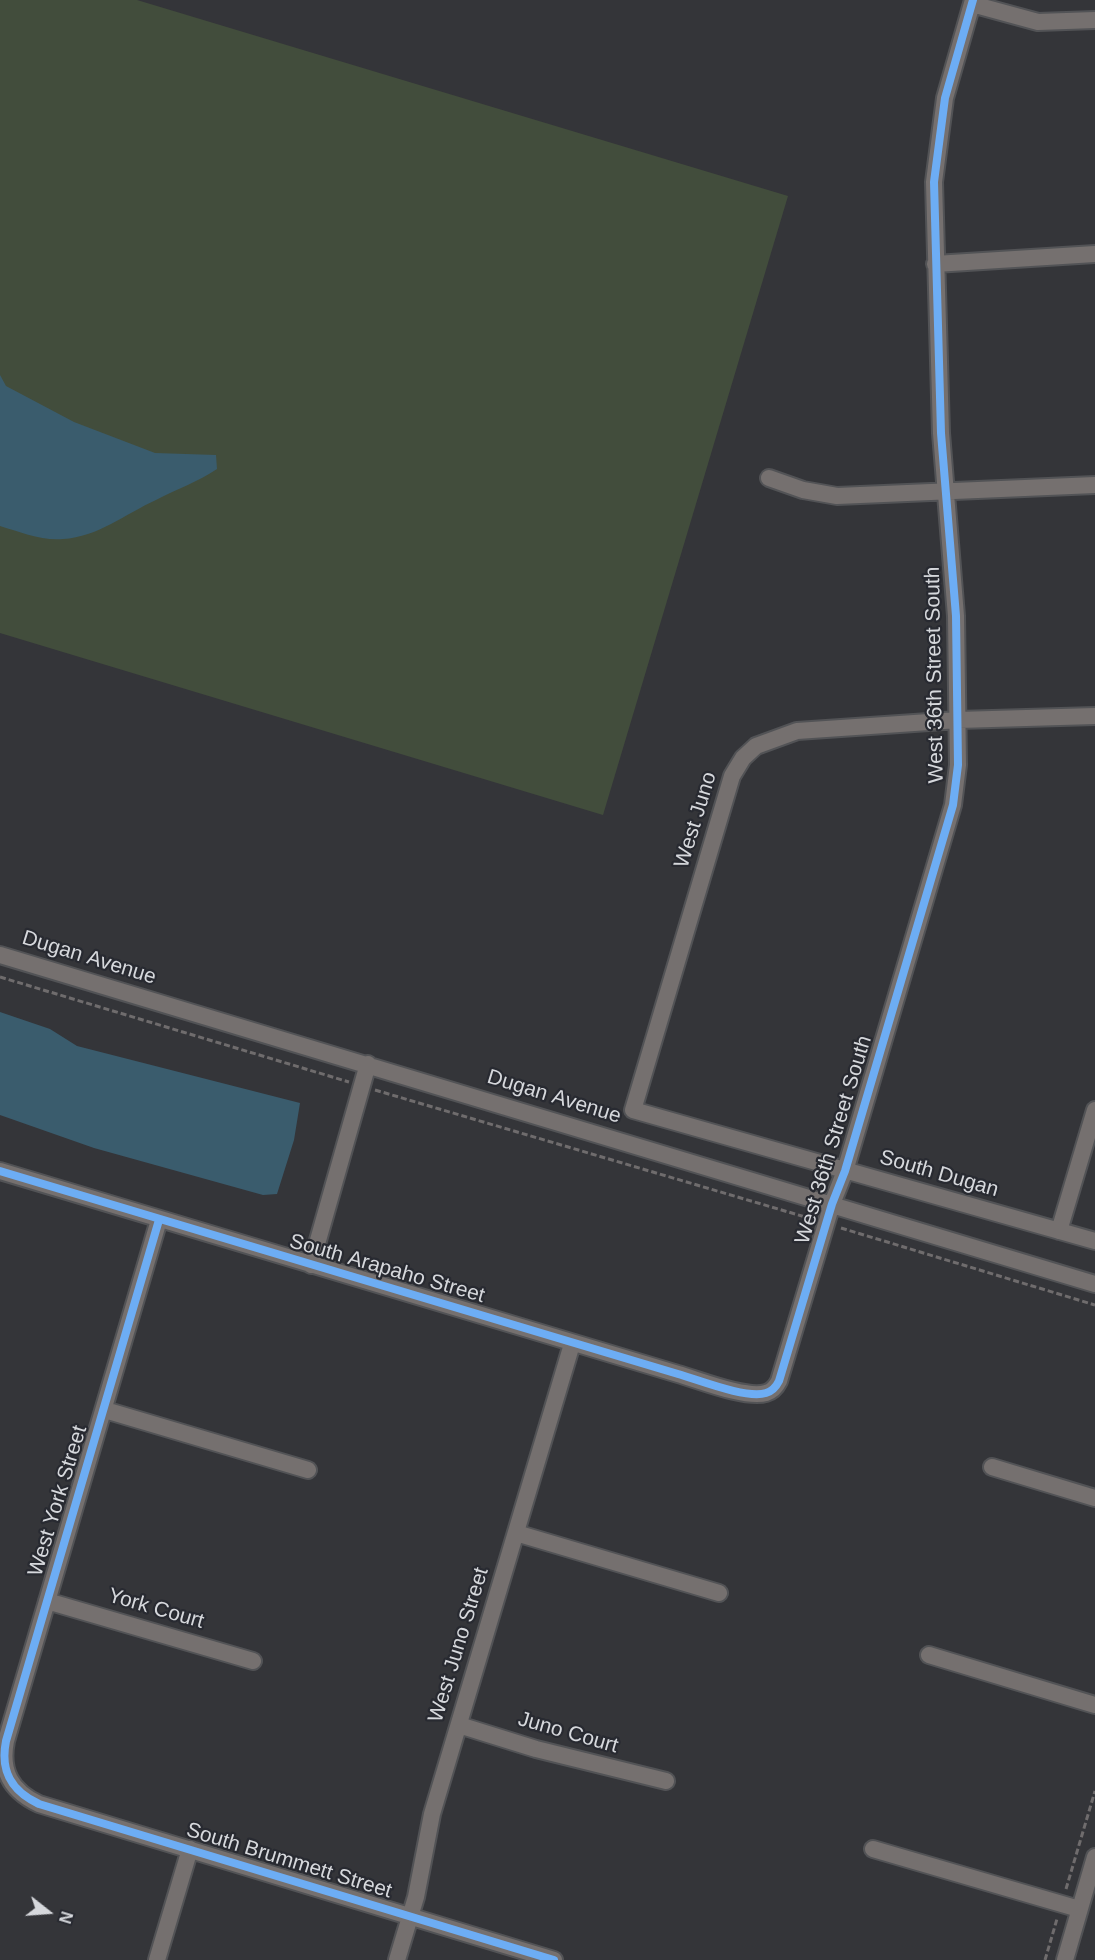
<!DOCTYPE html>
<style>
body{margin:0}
#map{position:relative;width:1095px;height:1960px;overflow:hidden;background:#343539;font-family:Helvetica,sans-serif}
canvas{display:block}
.north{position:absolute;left:18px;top:1882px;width:60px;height:60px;-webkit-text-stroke:4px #282a31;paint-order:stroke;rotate:107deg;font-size:16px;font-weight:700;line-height:24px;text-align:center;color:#d6d8dc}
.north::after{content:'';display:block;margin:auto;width:21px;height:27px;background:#d6d8dc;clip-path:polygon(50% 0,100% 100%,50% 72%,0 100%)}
</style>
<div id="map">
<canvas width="1095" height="1960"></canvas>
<div class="north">N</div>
</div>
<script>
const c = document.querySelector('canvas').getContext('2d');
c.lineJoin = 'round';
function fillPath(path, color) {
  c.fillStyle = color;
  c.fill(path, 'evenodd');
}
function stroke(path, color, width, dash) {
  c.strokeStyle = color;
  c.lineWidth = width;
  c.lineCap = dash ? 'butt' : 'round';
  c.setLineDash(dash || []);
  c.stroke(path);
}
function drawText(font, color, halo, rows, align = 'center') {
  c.font = font + ' Helvetica,sans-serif';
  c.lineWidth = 4.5;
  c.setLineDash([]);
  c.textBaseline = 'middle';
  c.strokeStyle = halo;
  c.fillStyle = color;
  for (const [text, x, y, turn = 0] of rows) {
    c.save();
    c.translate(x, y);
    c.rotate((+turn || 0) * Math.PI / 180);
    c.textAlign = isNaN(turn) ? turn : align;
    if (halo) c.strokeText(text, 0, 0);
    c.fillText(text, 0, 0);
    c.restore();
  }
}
fillPath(new Path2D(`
 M0,0h137l651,196 -185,619 -603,-182z`), '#424d3c');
fillPath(new Path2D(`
 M0,375l6,11 68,36 81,31 61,2 1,14c-19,13 -40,20 -61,31 -31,14 -58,37 -93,39 -21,2 -43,-7 -63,-13z
 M0,1012l50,17 27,17 223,57 -6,37 -17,54 -14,1 -169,-47 -94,-33z`), '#3a5c6d');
const street = new Path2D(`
 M972,4l66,18 57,-2
 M935,264l160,-10
 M769,478l34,12 34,6 258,-11
 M1095,716l-137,4 -161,11 -41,15 -13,12 -11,18 -99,334 462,131
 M0,955l1095,329
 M0,1171l678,203c21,6 68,25 88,19 7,-2 10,-6 13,-12l53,-177 13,-33 108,-366 5,-40 -2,-149 -15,-183 -7,-251 11,-84 28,-98
 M159,1220l-153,521c-6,30 5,50 33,63l515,156
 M1059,1231l36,-121
 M311,1265l57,-201
 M105,1410l203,60
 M992,1467l103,31
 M516,1533l203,60
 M47,1601l206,60
 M929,1655l166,50
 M459,1725l77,24 130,32
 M873,1849l206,60
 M157,1960l33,-111
 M397,1960l19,-63 16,-83 140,-470
 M1065,1960l30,-103`);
stroke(street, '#525356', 20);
stroke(new Path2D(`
 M0,977l349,105
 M375,1090l437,129
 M841,1228l254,77
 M1066,1889l29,-98
 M1045,1960l12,-41`), '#6f6c6d', 3, [6, 3]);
stroke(street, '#75706f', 16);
stroke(new Path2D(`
 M0,1171l678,203c21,6 68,25 88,19 7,-2 10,-6 13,-12l53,-177 13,-33 108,-366 5,-40 -2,-149 -15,-183 -7,-251 11,-84 28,-98
 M159,1220l-153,521c-6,30 5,50 33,63l515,156`), '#6dadf4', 8);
drawText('21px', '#d6d8dc', '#282a31', [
 ["West 36th Street South",935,675,-91],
 ["West Juno",696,820,-73],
 ["Dugan Avenue",89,958,17],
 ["Dugan Avenue",554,1097,17],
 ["West 36th Street South",834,1140,-73],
 ["South Dugan",939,1174,16],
 ["South Arapaho Street",387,1269,16],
 ["West York Street",58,1501,-73],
 ["York Court",156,1609,16],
 ["West Juno Street",459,1645,-73],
 ["Juno Court",568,1733,16],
 ["South Brummett Street",289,1861,17]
]);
</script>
